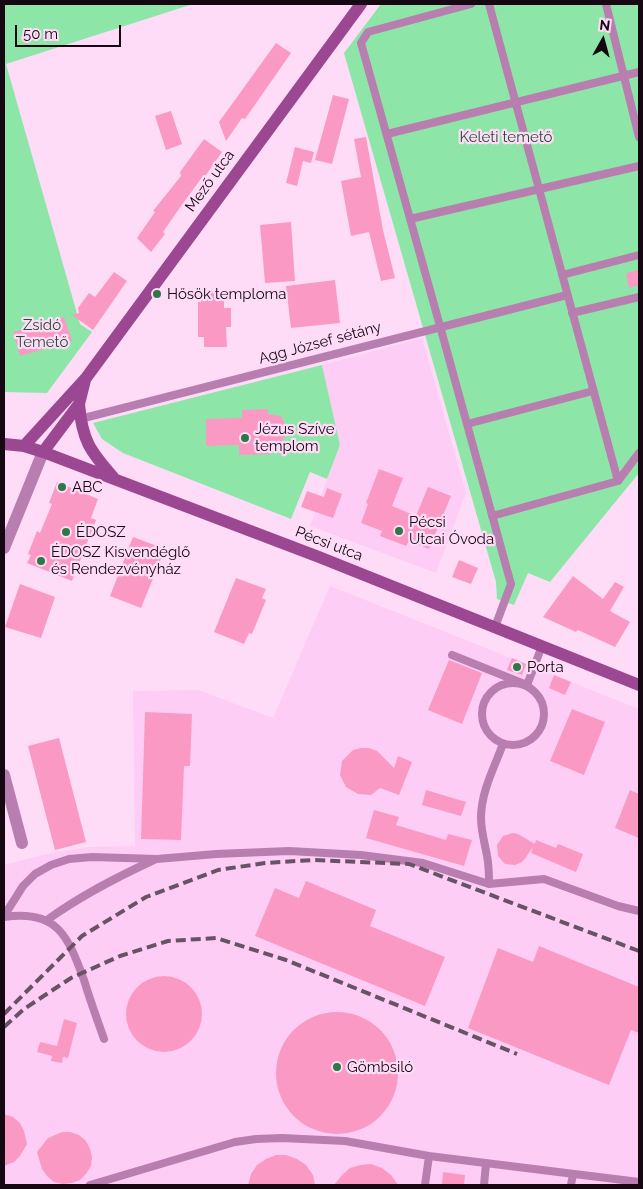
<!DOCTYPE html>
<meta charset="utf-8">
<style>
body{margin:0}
#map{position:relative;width:643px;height:1189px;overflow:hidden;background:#fedcf7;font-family:Raleway,sans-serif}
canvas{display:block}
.frame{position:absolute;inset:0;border:5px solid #150813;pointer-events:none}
.north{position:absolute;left:578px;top:15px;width:50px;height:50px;-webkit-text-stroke:4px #fedcf7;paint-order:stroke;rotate:7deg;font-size:14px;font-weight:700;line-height:20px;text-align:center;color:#150813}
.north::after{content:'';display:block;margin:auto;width:18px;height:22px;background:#150813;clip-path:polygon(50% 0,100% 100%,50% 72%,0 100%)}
.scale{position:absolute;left:15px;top:25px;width:106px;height:22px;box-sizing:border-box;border:2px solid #150813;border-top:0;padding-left:6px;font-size:15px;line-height:18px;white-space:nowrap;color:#150813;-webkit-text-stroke:4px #fedcf7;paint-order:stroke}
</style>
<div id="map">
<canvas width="643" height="1189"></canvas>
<div class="frame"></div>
<div class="north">N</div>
<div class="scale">50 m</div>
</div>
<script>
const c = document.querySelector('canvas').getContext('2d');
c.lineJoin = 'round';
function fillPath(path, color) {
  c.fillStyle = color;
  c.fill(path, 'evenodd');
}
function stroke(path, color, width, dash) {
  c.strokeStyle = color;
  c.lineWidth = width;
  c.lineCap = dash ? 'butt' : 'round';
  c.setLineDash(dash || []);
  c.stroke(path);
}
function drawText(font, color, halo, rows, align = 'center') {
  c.font = font + ' Raleway,sans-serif';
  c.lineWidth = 4.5;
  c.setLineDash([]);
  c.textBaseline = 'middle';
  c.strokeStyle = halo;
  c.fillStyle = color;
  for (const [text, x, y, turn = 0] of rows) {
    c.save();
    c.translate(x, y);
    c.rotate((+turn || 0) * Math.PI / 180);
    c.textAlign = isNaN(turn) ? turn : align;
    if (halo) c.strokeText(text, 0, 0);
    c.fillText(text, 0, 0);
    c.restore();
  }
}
fillPath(new Path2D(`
 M422,338l44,155 -30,80 -126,-47 30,-81 -18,-80z
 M330,586l309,123v476h-635v-320l47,-12 38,-6 46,-1 -2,-155 65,-1 75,28z`), '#fecdf5');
fillPath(new Path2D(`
 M4,4h189l-187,60 74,260 12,8 -45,61 -43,-1z
 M381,4h258v469l-89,109 -22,-9 -14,32 -17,-6 -1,-17 -152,-529z
 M322,365l18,80 -13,34 -17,-7 -19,47 -168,-66 -21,-14 -9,-16z`), '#8de6a7');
fillPath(new Path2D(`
 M276,43l15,10 -46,66 -3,-1 -16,23 -7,-19z
 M333,95l16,4 -17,65 -17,-4z
 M171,111l11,33 -16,6 -11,-34z
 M366,137l17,93 12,48 -14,3 -12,-49 -18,4 -10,-55 20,-4 -7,-38z
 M204,139l18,13 -18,26 -1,-2 -22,30 -18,26 2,2 -14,18 -14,-14 18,-26 -2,-1 28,-35 -1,-4z
 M295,147l19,5 -3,11 -8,-2 -6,25 -11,-3z
 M291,222l4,59 -30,2 -5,-58z
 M639,270v15l-10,3 -3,-15z
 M114,272l13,9 -34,49 -21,-15 7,-2 -1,-5 11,-15 6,4z
 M335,280l5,43 -49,5 -5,-42z
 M224,292v16h7v19h-5l1,20h-23v-10h-6v-35h3v-9z
 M64,317l8,24 -52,15 -7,-24z
 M268,409v5l13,2 7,14 -8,16 -10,3v5l-31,1v-10l-33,1v-27l36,-1v-8z
 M379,469l24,9 -11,28 24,10 12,-29 23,9 -22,53 -20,-8 -3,5 -26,-10 2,-5 -21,-8 7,-19 -2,-1z
 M57,482l41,17 -7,19 5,2 -24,61 -45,-18 4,-8 -3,-1 9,-23 3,2 12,-29 -3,-1z
 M327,488l15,6 -9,24 -32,-11 6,-16 17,6z
 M133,537l32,12 -24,59 -31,-12z
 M459,560l19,8 -7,16 -19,-7z
 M573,576l30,23 12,-17 9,5 -14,24 20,11 -15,25 -37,-17 -2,2 -33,-15z
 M236,578l30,11 -4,9 4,2 -14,34 -3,-1 -5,11 -30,-12z
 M20,584l35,13 -14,41 -36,-11z
 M512,658l14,6 -4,11 -15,-5z
 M449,660l33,13 -20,51 -34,-14z
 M554,675l17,7 -6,13 -16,-7z
 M572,709l33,13 -21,53 -34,-14z
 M145,712l47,2 -2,52h-6l-3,74 -40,-1z
 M59,738l27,104 -31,8 -27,-104z
 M361,748h8l8,3 17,17 4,-12 14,6 -13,33 -19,-7 -9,7 -13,-1 -12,-7 -6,-12 2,-14 11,-11z
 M426,790l40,12 -5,14 -39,-11z
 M630,790l9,4v44l-24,-10z
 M374,810l25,7 -3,8 50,15 2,-6 24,6 -8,26 -98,-28z
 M513,833l5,1 17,10 1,-4 20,8 2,-4 25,10 -7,18 -45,-19 2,-6 -9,13 -4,3 -5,2 -10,-1 -7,-8 -1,-11 6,-9z
 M306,881l70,29 -6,16 75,31 -20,49 -170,-70 20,-48 24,10z
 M539,946l100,41v46l-8,-3 -22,55 -141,-57 30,-80 35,14z
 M126 1014a38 38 0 1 1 76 0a38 38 0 1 1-76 0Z
 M276 1073a61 61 0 1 1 122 0a61 61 0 1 1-122 0Z
 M64,1019l13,4 -9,35 -5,-1 -1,6 -11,-2 1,-5 -15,-4 3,-10 17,4z
 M4,1114l9,3 7,6 4,8 3,13 -7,12 -6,6 -10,4z
 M62,1132h8l9,3 7,6 4,8 2,8 -1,9 -5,8 -6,6 -8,3 -9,1 -9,-2 -7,-6 -5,-7 -5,-17 11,-14z
 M276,1155h10l11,4 9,6 7,10 2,10h-67l3,-11 6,-9 9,-6z
 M371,1164l11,4 9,7 7,10h-64l8,-10 8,-7 10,-3z
 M443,1172l22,3 -1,10h-22z`), '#fa9ac4');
stroke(new Path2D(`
 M471,4l-103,28 -7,11 79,283 71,258 -16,43
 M489,4l129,477
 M606,4l33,133
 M387,134l252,-62
 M410,219l229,-53
 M562,275l77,-20
 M572,313l67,-16
 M80,419l487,-124
 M467,424l126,-33
 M492,516l126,-35 21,-28
 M452,655l75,30 15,-39
 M482 714a31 31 0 1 1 62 0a31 31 0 1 1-62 0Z
 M489,884l55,-5 74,27 21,5
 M4,916l19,-30 12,-12 16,-9 18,-6 23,-2 65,2 59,-5 73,-3 72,4 62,8 66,21c0,-9 0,-19 -2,-28 -2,-12 -6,-25 -6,-38 0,-26 13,-50 22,-74
 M4,917c53,-8 64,19 80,63 6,20 13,39 20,59
 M47,920c35,-25 68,-42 107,-60
 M90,1185l145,-43 21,-3 26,-1 63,3 84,15 210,26
 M425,1185l4,-29
 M484,1185l2,-21
 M571,1185l2,-11`), '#b87eaf', 8);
stroke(new Path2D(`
 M4,548l39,-96
 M4,775l18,68`), '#b87eaf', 12);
stroke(new Path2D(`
 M79,404c3,36 11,47 34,73
 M4,444l20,2 19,6 276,105 320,128
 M24,446l62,-68 275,-374
 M43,452l36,-48 6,-24`), '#9c4791', 12);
stroke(new Path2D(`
 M4,1014l78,-78 64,-39 72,-27 47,-7 48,-3 96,4 230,87
 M4,1027l20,-18 47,-31 49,-22 48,-15 48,-3 70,22 231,94`), '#685364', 4, [10, 5]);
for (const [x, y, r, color] of [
 [157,294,5,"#2c7847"],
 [245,438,5,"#2c7847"],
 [62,487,5,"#2c7847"],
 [399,531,5,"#2c7847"],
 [66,532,5,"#2c7847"],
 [41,561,5,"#2c7847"],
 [517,667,5,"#2c7847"],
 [337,1067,5,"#2c7847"]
]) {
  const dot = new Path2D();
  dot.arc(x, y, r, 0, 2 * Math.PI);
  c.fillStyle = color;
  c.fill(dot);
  stroke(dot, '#fedcf7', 2);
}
drawText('15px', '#215030', '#fedcf7', [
 ["Keleti temető",506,137],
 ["Zsidó",42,325],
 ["Temető",42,342]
]);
drawText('15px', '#150813', '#fedcf7', [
 ["Mező utca",210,181,-54],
 ["Agg József sétány",320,343,-15],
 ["Pécsi utca",329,544,21]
]);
drawText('15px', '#150813', '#fedcf7', [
 ["Hősök temploma",167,294],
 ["Jézus Szíve",255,429],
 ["templom",255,446],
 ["ABC",72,487],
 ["Pécsi",409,522],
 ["Utcai Óvoda",409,539],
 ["ÉDOSZ",76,532],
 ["ÉDOSZ Kisvendéglő",51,552],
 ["és Rendezvényház",51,569],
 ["Porta",527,667],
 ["Gömbsiló",347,1067]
], 'left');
</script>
